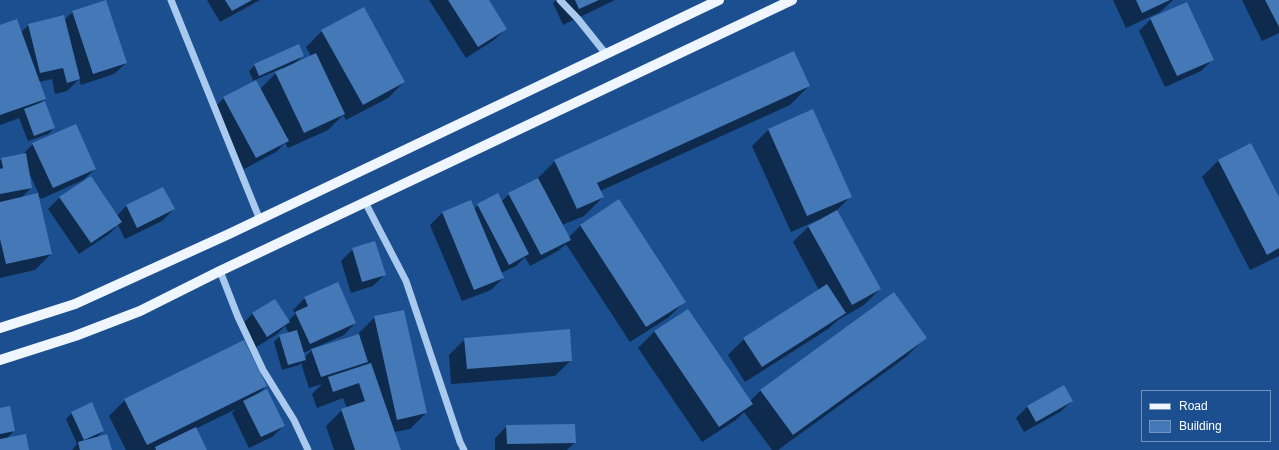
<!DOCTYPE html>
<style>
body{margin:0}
#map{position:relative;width:1279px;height:450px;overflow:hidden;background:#1b4f8f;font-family:Helvetica,sans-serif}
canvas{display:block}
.legend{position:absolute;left:1141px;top:390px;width:130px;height:52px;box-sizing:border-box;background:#1b4f8f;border:1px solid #7695bc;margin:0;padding:5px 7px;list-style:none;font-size:12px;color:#fff}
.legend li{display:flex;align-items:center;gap:8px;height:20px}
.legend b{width:20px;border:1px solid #7695bc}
</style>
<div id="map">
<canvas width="1279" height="450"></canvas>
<ul class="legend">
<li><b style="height:5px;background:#f0f6ff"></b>Road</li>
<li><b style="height:11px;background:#4478b7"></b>Building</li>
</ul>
</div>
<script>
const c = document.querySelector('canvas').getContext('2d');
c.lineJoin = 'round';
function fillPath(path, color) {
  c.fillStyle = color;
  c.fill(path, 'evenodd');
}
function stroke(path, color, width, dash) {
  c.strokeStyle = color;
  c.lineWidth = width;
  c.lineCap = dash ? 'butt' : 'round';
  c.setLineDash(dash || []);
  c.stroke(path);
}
fillPath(new Path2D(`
 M207,0h53l-40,22z
 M429,0h59l18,29 -12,11 -28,18z
 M556,0h59l-52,25 -10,-22z
 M1113,0h60l-13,12 -34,16z
 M1242,0h37v33l-17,8z
 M73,12l53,51 -12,11 -33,11 -2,-6 -12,12 -12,3 -3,-15 -13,3 6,17 -6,5 15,24 -6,6 -20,7 -9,-23 -19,7v-99l21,6 8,-7 35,-5z
 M1151,19l62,40 -12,12 -36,16 -26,-56z
 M322,31l82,51 -16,16 -42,22 -3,-5 -15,15 -40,18 -3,-5 -9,9 -32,17 -32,-59 12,-12 30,-16 -5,-11 6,-6 48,-9 -9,8 17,-8 -5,-9zM282,68l1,2 -7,3 -16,16 -5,-9z
 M809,86l-19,19 -190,86 3,6 -19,19 -22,9 7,12 11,-11 39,-25 66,100 -16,16 -39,25 -64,-98 -8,7 -28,15 -5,-9 -9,9 -15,7 2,5 -12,12 -29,11 -32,-76 12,-12 29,-12 3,8 4,-4 19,-10 4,7 8,-8 27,-14 19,-19z
 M812,111l39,85 -15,15 44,78 -16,16 -26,15 -10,9 -83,53 -17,-27 16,-16 75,-49 -26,-48 16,-16 10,-5 -1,-1 -27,12 -39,-86 16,-16z
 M33,144l62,25 -12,11 -42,19 -3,-4 13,59 -16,16 -35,8v-118l22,-5zM29,173l10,21 -18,4 10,-10z
 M1251,144l28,55v57l-29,14 -48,-93 16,-16z
 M60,197l57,19 9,-10 48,3 -12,12 -37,18 -7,-14 -9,9 -30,20 -31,-45z
 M353,249l32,25 -12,12 -22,7 -10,-32z
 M305,298l50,25 -11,12 -41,18 1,5 8,-8 47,-15v-2l16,-16 51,96 -16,16 -16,3 6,18h-66l-8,-24 16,-16 5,-2 -4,-10 -26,10 -5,-14 10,-10 -13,4 -8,-25 -2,2 -17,5 -8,-28 6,-6 9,-2 -4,-8 -8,8 -22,14 -14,-22 11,-12 23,-14 13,21 7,-7 -2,-4z
 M688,310l62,91 11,-11 164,-52 -19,19 -128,93h-6l-28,-38 -8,8 -34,22 -64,-94 16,-16z
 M465,339l106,21 -16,16 -104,8 -2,-29z
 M266,386l-9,9 27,31 -12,11 -23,11 -17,-35 4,-4 -41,20 11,21h-80l-17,-34 16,-16z
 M1072,401l-12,11 -36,20 -8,-14 12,-12z
 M0,409l14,22 -8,8 22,11h-28z
 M72,413l31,18 -7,7 15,12h-39l5,-6 -11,-25z
 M507,426l68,16 -8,8h-72v-12z`), '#0007');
fillPath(new Path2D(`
 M106,0l21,63 -34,11 -21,-63z
 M225,0h27l-20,11z
 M448,0h41l18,29 -29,18z
 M575,0h24l-20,9z
 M1136,0h34l-28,13z
 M1265,0h14v27z
 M1187,2l27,58 -37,16 -27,-58z
 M364,7l41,75 -42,23 -42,-75z
 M64,15l16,64 -13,4 -4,-15 -23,5 -12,-49z
 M17,19l29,80 -46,16v-90z
 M299,44l5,12 -45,20 -5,-12z
 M794,51l16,35 -213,97 7,14 -27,12 -23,-49z
 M316,53l29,61 -41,19 -29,-61z
 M256,80l33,61 -33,17 -33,-61z
 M45,101l10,27 -21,8 -10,-27z
 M813,109l39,88 -45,19 -39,-87z
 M76,124l20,45 -43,19 -21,-45z
 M1251,143l28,54v51l-12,7 -49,-95z
 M26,153l6,35 -32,6v-25l3,-1 -2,-10z
 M91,176l31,46 -31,21 -32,-46z
 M538,178l33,62 -30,15 -33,-62z
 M163,187l12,22 -38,19 -11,-23z
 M38,193l14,61 -46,10 -6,-25v-37z
 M498,193l31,61 -20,11 -32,-61z
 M619,199l67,103 -40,25 -66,-102z
 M471,200l33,78 -30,12 -32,-78z
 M837,210l44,79 -29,16 -44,-79z
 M375,241l11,34 -24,7 -10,-34z
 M338,282l18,41 -46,21 -15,-32 13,-6 -4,-9z
 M827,284l19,29 -84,54 -19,-29z
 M894,292l33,46 -134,97 -33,-45z
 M275,299l15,23 -23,15 -15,-24z
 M688,309l65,95 -34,23 -65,-96z
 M404,310l23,103 -30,7 -23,-104z
 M570,329l2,32 -105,8 -3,-31z
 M297,330l9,30 -18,5 -9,-30z
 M359,334l9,28 -47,15 -10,-28z
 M244,340l23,46 -120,59 -23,-46z
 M371,363l30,87h-46l-14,-41 24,-8 -6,-18 -26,9 -5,-15z
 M1064,385l9,16 -37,21 -9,-16z
 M267,389l18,37 -24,11 -18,-36z
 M92,402l12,29 -20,9 -13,-28z
 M10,406l5,25 -15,3v-26z
 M575,424l1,19 -69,1 -1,-19z
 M196,427l11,23h-51l-1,-3z
 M26,434l3,16h-29v-11z
 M107,434l5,16h-32l-2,-8z`), '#4478b7');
stroke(new Path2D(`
 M171,0l89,220
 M560,0l18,19 28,35
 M365,202l41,79 54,161 4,8
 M220,271l18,46 25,53 31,50 14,30`), '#a9c9ee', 7);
stroke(new Path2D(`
 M0,328l75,-24 154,-70 490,-234
 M0,360l75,-24 65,-25 80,-40 572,-271`), '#f0f6ff', 10);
</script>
